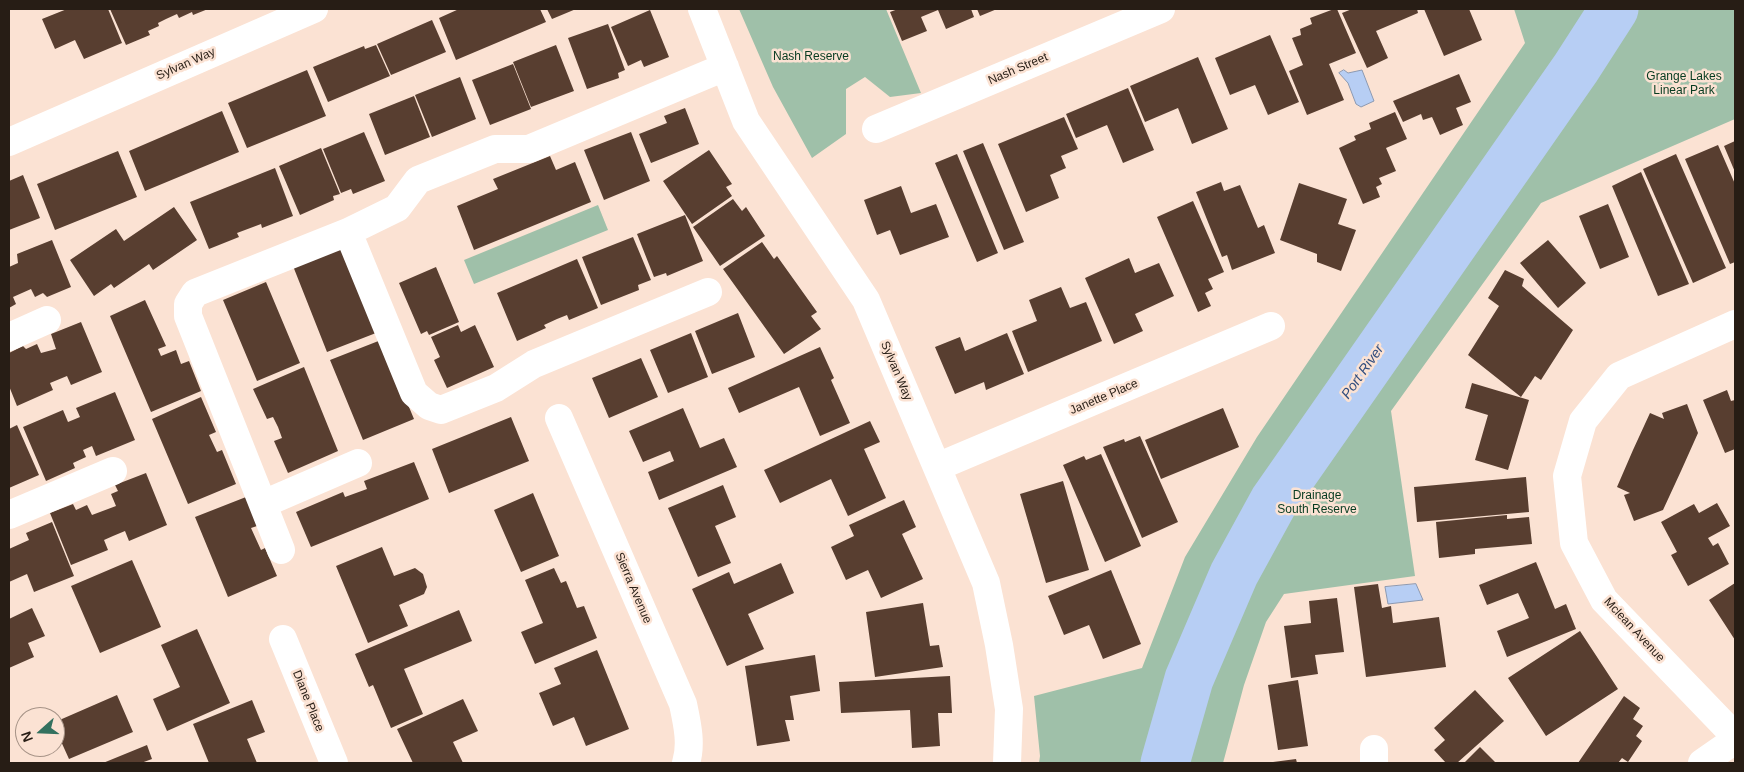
<!DOCTYPE html>
<style>
body{margin:0}
#map{position:relative;width:1744px;height:772px;overflow:hidden;background:#fbe2d3;font-family:Helvetica,sans-serif}
canvas{display:block}
.frame{position:absolute;inset:0;border:10px solid #271d15;pointer-events:none}
.north{position:absolute;left:15px;top:707px;width:50px;height:50px;box-sizing:border-box;background:#fbe2d3;border:1px solid #a69387;border-radius:50%;rotate:250deg;font-size:14px;font-weight:700;line-height:20px;text-align:center;color:#271d15}
.north::after{content:'';display:block;margin:auto;width:18px;height:22px;background:#33715f;clip-path:polygon(50% 0,100% 100%,50% 72%,0 100%)}
</style>
<div id="map">
<canvas width="1744" height="772"></canvas>
<div class="frame"></div>
<div class="north">N</div>
</div>
<script>
const c = document.querySelector('canvas').getContext('2d');
c.lineJoin = 'round';
function fillPath(path, color) {
  c.fillStyle = color;
  c.fill(path, 'evenodd');
}
function stroke(path, color, width, dash) {
  c.strokeStyle = color;
  c.lineWidth = width;
  c.lineCap = dash ? 'butt' : 'round';
  c.setLineDash(dash || []);
  c.stroke(path);
}
function drawText(font, color, halo, rows, align = 'center') {
  c.font = font + ' Helvetica,sans-serif';
  c.lineWidth = 5;
  c.setLineDash([]);
  c.textBaseline = 'middle';
  c.strokeStyle = halo;
  c.fillStyle = color;
  for (const [text, x, y, turn = 0] of rows) {
    c.save();
    c.translate(x, y);
    c.rotate((+turn || 0) * Math.PI / 180);
    c.textAlign = isNaN(turn) ? turn : align;
    if (halo) c.strokeText(text, 0, 0);
    c.fillText(text, 0, 0);
    c.restore();
  }
}
fillPath(new Path2D(`
 M739,9h147l35,84 -31,4 -25,-20 -19,12v45l-34,24 -39,-71z
 M1514,9h221v110l-194,84 -150,208 24,165 -131,18 -18,28 -22,63 -21,78h-184l1,-7 -6,-60 108,-28 43,-111 72,-120 268,-394z
 M598,205l10,25 -134,54 -10,-24z`), '#9fc0a9');
const water = new Path2D(`
 M1344,70l4,3 14,-3 12,31 -13,6 -5,-3 -8,-21 -9,-10z
 M1416,584l7,16 -35,4 -3,-17z`);
fillPath(water, '#b7cef4');
stroke(water, '#8c99b1', 1);
stroke(new Path2D(`
 M1165,763l24,-84 45,-105 40,-73 302,-433 38,-59`), '#b7cef4', 49);
fillPath(new Path2D(`
 M67,9h41l14,34 -38,16 -9,-19 -20,9 -13,-30z
 M110,9h98l-15,6 -1,-3 -13,6 -2,-4 -11,5 -8,4 1,3 -11,5 2,4 -24,10z
 M459,9h81l6,13 -90,38 -17,-42z
 M547,9h29l-24,10z
 M898,9h73l3,8 -28,12 -8,-19 -17,7 6,14 -25,10 -12,-29z
 M977,9h20l-17,7z
 M1334,9h3l19,44 -27,11 15,36 -37,15 -18,-44 14,-6 -11,-27 9,-3 -1,-6 12,-5 -2,-6z
 M1352,9h65l1,4 -42,18 12,27 -21,10 -25,-55z
 M1424,9h45l13,31 -38,16z
 M650,10l19,47 -25,10 -3,-7 -13,6 -17,-39z
 M432,20l14,32 -55,23 -14,-31z
 M608,24l17,46 -7,3 1,5 -32,11 -19,-51z
 M1270,35l29,67 -31,13 -13,-30 -25,10 -15,-37z
 M376,45l14,31 -62,26 -15,-35 51,-21 1,3z
 M556,45l18,46 -43,16 -18,-45z
 M1198,57l30,72 -36,15 -14,-36 -33,14 -15,-36z
 M513,64l18,45 -41,16 -18,-45z
 M307,70l19,46 -79,32 -19,-45z
 M1459,74l12,28 -15,6 7,17 -23,10 -8,-18 -9,3 -2,-6 -18,8 -10,-21z
 M460,77l16,42 -44,18 -17,-42z
 M1128,88l26,62 -31,13 -16,-38 -31,13 -10,-24z
 M414,96l16,41 -45,18 -16,-41z
 M685,108l14,36 -48,19 -12,-29 28,-11 -3,-7z
 M222,111l17,41 -94,39 -16,-40z
 M1395,112l12,27 -21,9 10,23 -17,7 3,6 -6,3 4,10 -17,7 -24,-56 17,-8 -2,-4 17,-7 -2,-6z
 M1064,117l14,32 -17,7 5,12 -16,7 9,23 -33,14 -28,-68z
 M364,132l21,49 -32,13 -2,-5 -10,4 -18,-44z
 M631,132l19,49 -46,19 -20,-50z
 M1735,141v31l-11,-26z
 M983,143l41,99 -20,8 -41,-99z
 M1718,145l17,39v78l-5,2 -45,-105z
 M321,148l19,46 -7,2 1,4 -34,15 -21,-49z
 M709,150l23,34 -6,3 6,9 -40,28 -29,-43z
 M118,151l19,46 -82,33 -18,-46z
 M957,154l41,99 -21,9 -42,-99z
 M1676,154l50,114 -33,15 -50,-114z
 M550,156l6,14 19,-8 16,40 -117,48 -17,-44 41,-17 -5,-10z
 M275,168l18,48 -31,12 -1,-4 -24,9 2,4 -30,12 -19,-47z
 M1641,172l48,112 -31,12 -46,-110z
 M23,175l17,43 -31,12v-49z
 M1221,182l3,9 16,-6 18,43 6,-3 11,28 -43,17 -5,-15 -5,2 -26,-65z
 M1299,183l48,16 -9,25 18,6 -15,41 -24,-9v-8l-37,-14z
 M901,186l10,27 25,-9 13,33 -49,18 -10,-25 -13,5 -13,-35z
 M733,199l9,12 4,-4 19,29 -45,30 -27,-39z
 M1193,201l31,71 -16,7 5,10 -8,4 6,13 -13,6 -41,-95z
 M1608,204l21,53 -29,12 -21,-53z
 M174,207l23,33 -44,30 -4,-6 -35,24 -3,-4 -17,12 -24,-36 46,-31 8,12z
 M685,215l18,46 -36,15 -1,-3 -12,4 -17,-43z
 M633,237l18,43 -13,5 1,5 -38,15 -19,-48z
 M52,240l19,47 -24,10 -4,-4 -8,4 -4,-8 -18,8 3,7 -7,4v-41l9,-4 -1,-9z
 M1548,240l38,43 -28,25 -38,-45z
 M762,242l12,17 3,-3 40,56 -6,4 10,13 -37,25 -61,-85z
 M342,247l34,86 -49,19 -34,-86z
 M1129,258l6,15 24,-10 15,33 -39,18 8,17 -29,13 -29,-66z
 M577,259l21,49 -29,12 -2,-5 -10,4 -13,6 2,3 -29,13 -20,-48z
 M436,267l23,55 -30,13 -2,-4 -6,3 -22,-51z
 M1505,270l19,9 -2,7 51,44 -32,50 -6,-4 -14,21 -53,-42 31,-49 -11,-8z
 M266,282l34,81 -43,18 -34,-81z
 M1061,287l9,21 16,-6 16,39 -74,31 -16,-41 25,-10 -8,-21z
 M145,300l21,46 -8,3 3,7 15,-6 5,14 8,-3 12,30 -50,21 -41,-96z
 M738,313l17,44 -43,17 -17,-43z
 M81,322l21,50 -31,13 -4,-9 -17,7 3,7 -36,16 -8,-20v-33l14,-7 3,3 11,-5 4,9 15,-4 -5,-15z
 M458,325l3,7 14,-7 19,42 -47,21 -13,-28 6,-3 -9,-20z
 M691,333l17,44 -40,16 -18,-43z
 M1007,333l17,41 -38,16 -2,-8 -29,12 -20,-47 25,-10 5,14z
 M381,340l33,79 -51,21 -33,-80z
 M820,347l14,31 -3,2 19,43 -30,13 -21,-49 -60,26 -11,-25z
 M641,358l17,39 -49,21 -17,-40z
 M304,367l34,84 -50,22 -14,-32 8,-3 -4,-11 -5,-10 -6,2 -14,-30z
 M1472,383l57,17 -21,70 -33,-10 13,-45 -23,-7z
 M1727,390l4,11 4,-1v49l-10,4 -22,-53z
 M115,392l20,48 -39,16 -4,-10 -9,4 3,7 -13,6 2,5 -29,13 -23,-54 40,-17 5,12 12,-5 -4,-9z
 M201,397l15,35 -7,3 8,17 5,-2 14,34 -48,20 -36,-85z
 M1687,404l11,29 -17,38 -18,39 -29,11 -10,-26 6,-2 -13,-6 16,-37 17,-37 14,6 -2,-6z
 M683,408l17,40 24,-10 13,29 -78,33 -11,-28 26,-11 -4,-10 -27,11 -14,-31z
 M1223,408l16,39 -78,32 -16,-39z
 M511,417l18,44 -80,32 -17,-44z
 M870,421l10,21 -16,7 22,49 -38,18 -17,-37 -51,24 -16,-33z
 M17,425l22,50 -30,13v-59z
 M1140,436l38,86 -36,16 -39,-91 21,-8 1,3z
 M1101,454l40,92 -36,16 -42,-97 21,-9 2,4z
 M414,462l15,37 -118,48 -15,-35 47,-20 2,5 22,-8 -3,-8z
 M146,473l21,52 -38,16 -4,-10 -12,5 -9,4 4,10 -37,15 -21,-52 23,-9 3,6 11,-5 5,10 24,-9 -5,-12 7,-3 -3,-6z
 M1526,477l3,35 -112,10 -3,-35z
 M1063,481l26,89 -43,13 -26,-89z
 M723,485l13,32 -21,9 16,37 -33,14 -30,-69z
 M533,493l26,63 -38,16 -27,-62z
 M246,497l11,29 -6,2 10,22 4,-2 12,28 -49,21 -33,-80z
 M904,500l12,27 -14,7 21,45 -42,19 -13,-28 -22,10 -15,-33 23,-11 -5,-11z
 M1717,503l13,23 -22,12 5,8 5,-3 11,21 -41,22 -17,-31 6,-3 -16,-30 33,-18 5,9z
 M1507,515v4l22,-2 3,27 -57,5v5l-36,4 -3,-36z
 M52,522l22,54 -40,16 -7,-18 -18,8v-33l20,-9 -3,-7z
 M382,547l12,29 21,-8 8,6 4,13 -3,7 -25,11 9,21 -40,17 -32,-77z
 M132,560l29,67 -61,26 -29,-67z
 M1536,562l19,47 11,-5 10,25 -69,28 -10,-26 32,-13 -11,-25 -31,12 -8,-20z
 M781,563l13,30 -46,21 16,35 -37,17 -35,-77 37,-17 5,12z
 M554,568l7,15 5,-2 11,27 7,-2 13,32 -62,26 -14,-32 22,-9 -18,-43z
 M1111,570l30,74 -38,15 -14,-34 -25,10 -16,-39z
 M1735,583v57l-26,-40z
 M1378,584l4,24 9,-2 2,17 46,-6 7,50 -80,10 -12,-90z
 M1337,598l7,54 -29,3 3,19 -27,4 -7,-52 27,-3 -2,-22z
 M923,603l7,43 9,-1 4,22 -68,10 -9,-65z
 M32,608l13,28 -17,7 6,14 -25,11v-49z
 M459,610l13,31 -68,28 19,45 -32,14 -18,-43 -4,2 -14,-33z
 M197,629l33,74 -63,28 -14,-32 27,-12 -19,-42z
 M1580,631l38,58 -72,47 -38,-58z
 M597,650l32,79 -43,17 -12,-29 -21,9 -14,-33 22,-9 -7,-16z
 M815,655l5,36 -30,5 4,24h-9l5,21 -33,5 -12,-80z
 M950,676l2,37h-14l2,33 -28,2 -2,-38 -69,3 -2,-31z
 M1298,680l10,66 -30,4 -10,-65z
 M1475,690l29,31 -47,42h-11l-12,-13 11,-10 -11,-12z
 M117,695l16,37 -64,27 -14,-31v-6z
 M1624,696l16,12 -7,11 10,7 -7,10 6,5 -14,21 -6,-4 -4,5h-40z
 M463,699l15,32 -25,11 10,21h-50l-16,-34z
 M252,700l13,32 -18,7 10,24h-48l-16,-39z
 M147,745l5,14 -11,4h-38z
 M1480,747l16,16h-32z
 M1296,759l1,4h-24v-1z`), '#583e30');
stroke(new Path2D(`
 M702,9l44,112 120,179 120,283 13,62 10,64 -2,54
 M876,129l285,-120
 M9,142l305,-133
 M348,232l66,161 15,13 12,4 55,-22 38,-24 174,-72
 M1735,324l-116,52 -36,45 -16,55 7,67 30,57 131,136
 M9,337l38,-17
 M559,418l124,286c4,19 9,40 3,59
 M937,467l334,-141
 M263,504l95,-41
 M9,515l104,-44
 M281,550l-93,-234v-12l7,-11 153,-61 49,-24 21,-28 77,-31h34l196,-82
 M283,639l51,124
 M1374,749v14
 M1702,763l33,-23`), '#fff', 28);
drawText('12px', '#063b20', '#fbe2d3', [
 ["Nash Reserve",811,57],
 ["Grange Lakes",1684,77],
 ["Linear Park",1684,91],
 ["Drainage",1317,496],
 ["South Reserve",1317,510]
]);
drawText('12px', '#271d15', '#fbe2d3', [
 ["Sylvan Way",186,64,-24],
 ["Nash Street",1018,69,-23],
 ["Sylvan Way",896,371,67],
 ["Janette Place",1104,397,-23],
 ["Sierra Avenue",633,588,67],
 ["Mclean Avenue",1634,630,47],
 ["Diane Place",308,701,68]
]);
drawText('italic 14px', '#304d7e', '#fbe2d3', [
 ["Port River",1363,372,-55]
]);
</script>
